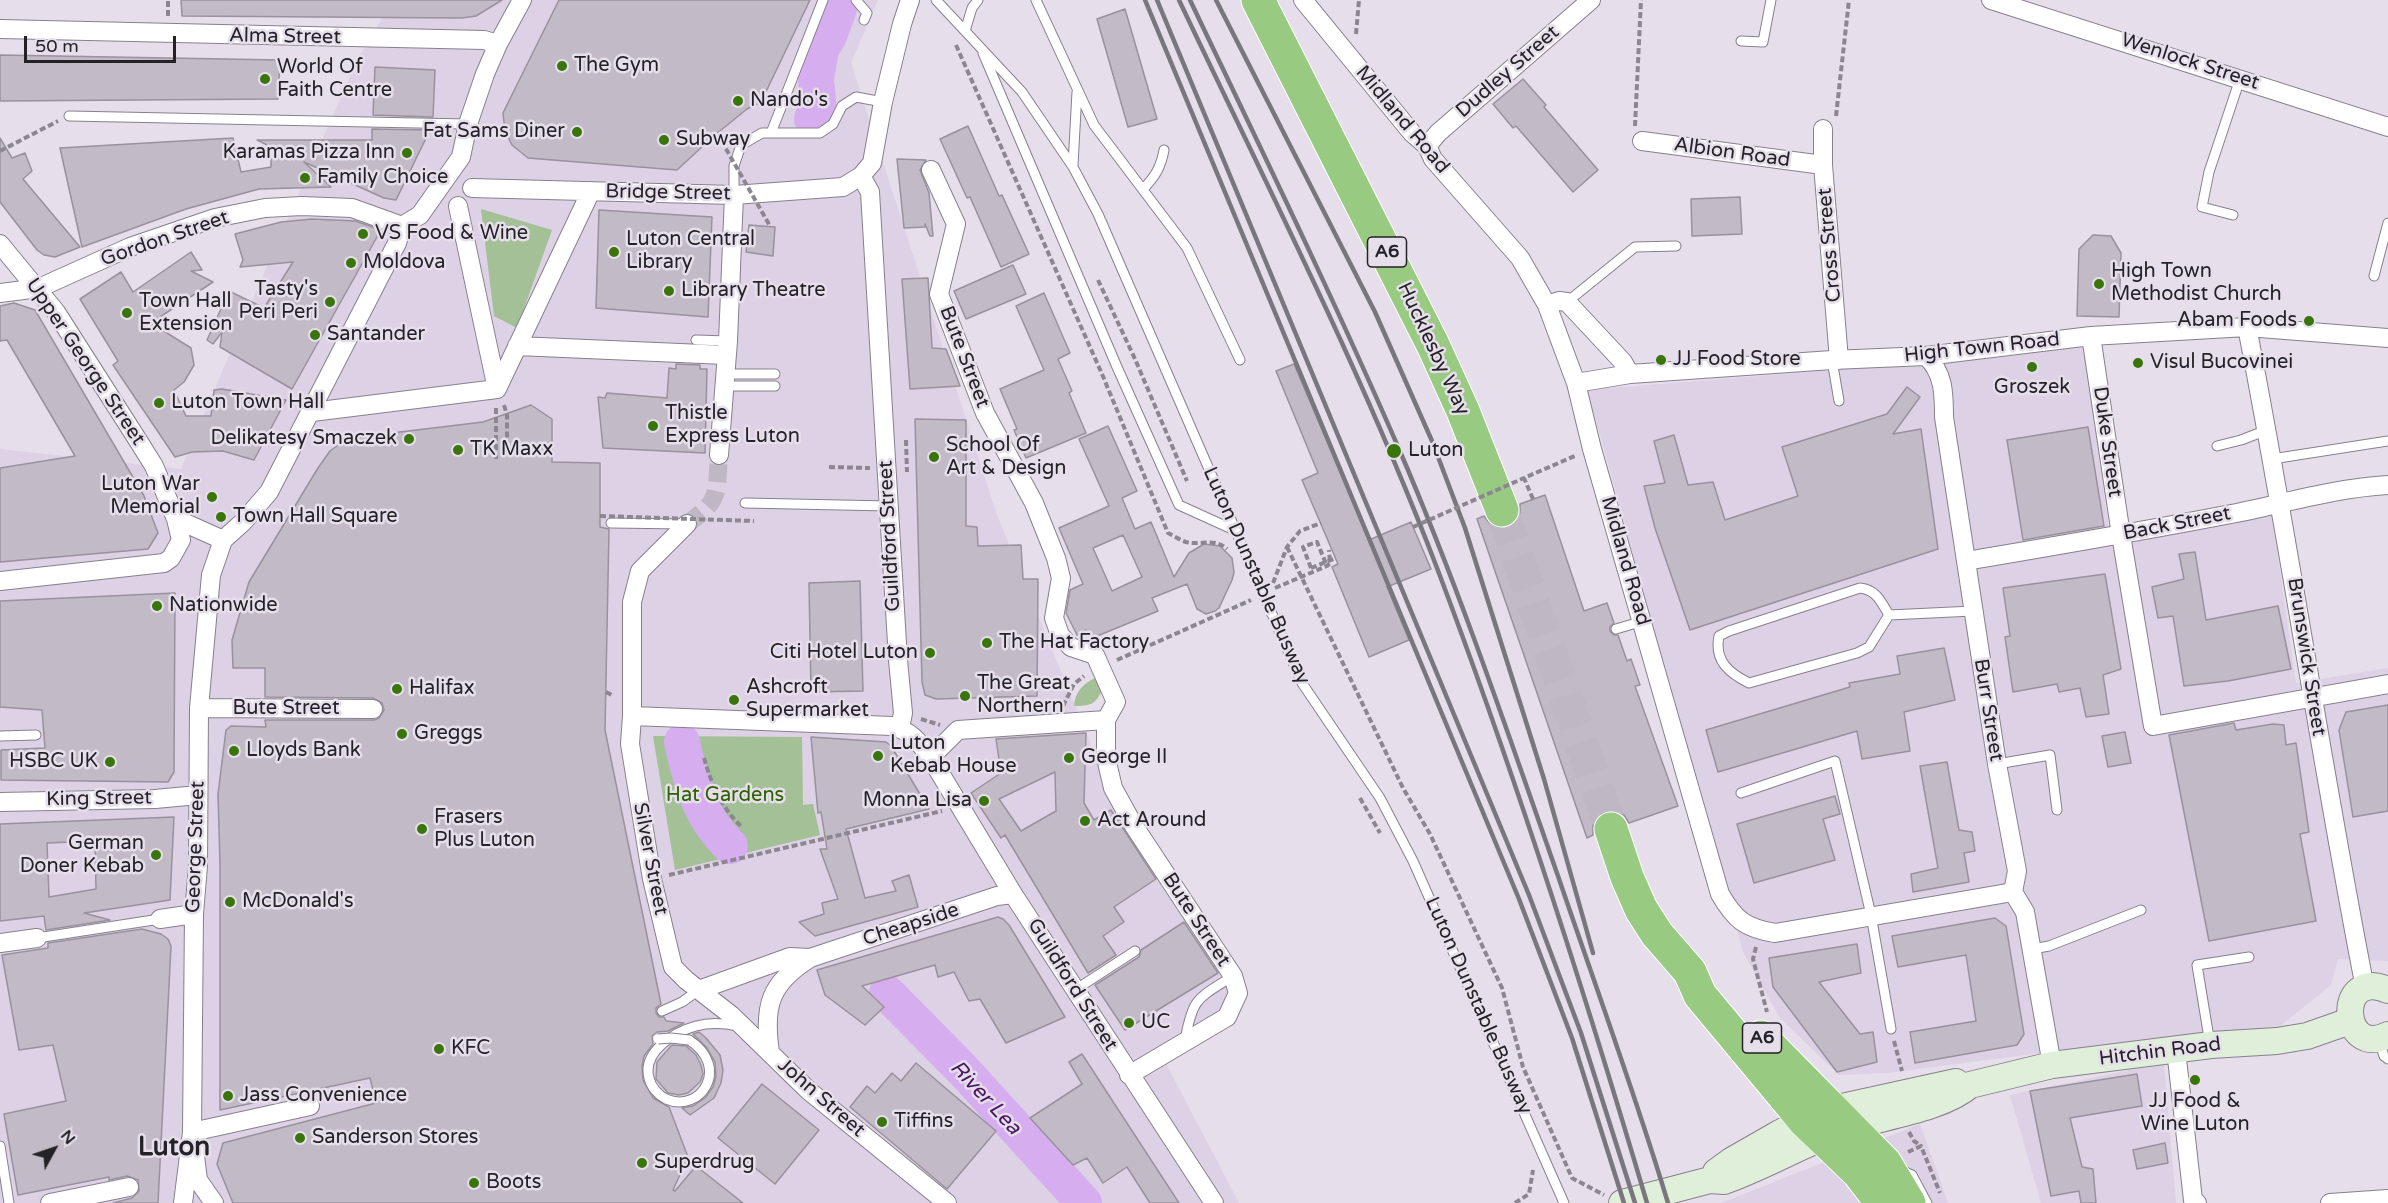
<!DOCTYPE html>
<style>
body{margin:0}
#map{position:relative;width:2388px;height:1203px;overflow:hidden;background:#e6deeb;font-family:"Varela Round",sans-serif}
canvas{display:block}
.north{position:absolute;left:24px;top:1119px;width:60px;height:60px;-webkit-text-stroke:4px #e6deeb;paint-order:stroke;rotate:50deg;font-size:16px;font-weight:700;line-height:24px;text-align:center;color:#242226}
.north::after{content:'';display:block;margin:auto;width:21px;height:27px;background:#242226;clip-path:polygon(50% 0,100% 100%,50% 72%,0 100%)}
.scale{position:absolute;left:24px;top:36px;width:152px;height:27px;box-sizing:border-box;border:3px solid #242226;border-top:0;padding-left:8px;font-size:18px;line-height:21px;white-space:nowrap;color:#242226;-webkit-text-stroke:4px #e6deeb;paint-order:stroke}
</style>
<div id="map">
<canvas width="2388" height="1203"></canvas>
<div class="north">N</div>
<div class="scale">50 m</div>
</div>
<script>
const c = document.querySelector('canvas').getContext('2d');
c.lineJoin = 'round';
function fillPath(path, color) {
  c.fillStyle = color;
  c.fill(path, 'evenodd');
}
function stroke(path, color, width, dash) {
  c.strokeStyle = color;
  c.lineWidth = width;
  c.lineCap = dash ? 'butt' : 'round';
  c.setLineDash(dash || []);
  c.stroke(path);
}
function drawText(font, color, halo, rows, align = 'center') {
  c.font = font + ' "Varela Round",sans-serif';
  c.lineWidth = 5;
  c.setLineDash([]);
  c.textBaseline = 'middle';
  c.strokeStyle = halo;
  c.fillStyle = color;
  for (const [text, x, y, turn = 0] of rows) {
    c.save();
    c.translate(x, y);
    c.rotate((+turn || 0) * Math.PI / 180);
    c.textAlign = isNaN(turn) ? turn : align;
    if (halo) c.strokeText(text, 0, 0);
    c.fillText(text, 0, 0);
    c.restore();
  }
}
fillPath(new Path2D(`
 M393,0h485l-27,63 146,452 119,291 114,179 -8,24 -60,47 77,147h-1239v-754l181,20 79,-187 98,-224z
 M2085,345l26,202 33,-9 128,-23 24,168 92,-15v293l-50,-2 -7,26 -52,42 -184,19 -208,27 -48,2 -59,-57 -37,-66 -143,-517 -14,-45 432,-35z
 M2164,1063l12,140h-135l-31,-108z
 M1920,1124l28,79h-227z`), '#ddd1e5');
fillPath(new Path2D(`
 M481,209l71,21 -35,98 -23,-12z
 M1095,678l7,12c-6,15 -13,16 -28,16 1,-14 9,-22 21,-28z
 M653,736l149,1 1,68 10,-1 7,31 -145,35z`), '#a3c096');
stroke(new Path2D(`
 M812,119l6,-16 -2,-24 5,-30 8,-13 13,-36
 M682,742c9,41 17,74 48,104
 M887,993l76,77 121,133`), '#d6adee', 36);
const building = new Path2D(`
 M181,0h321l-26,16 -14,2 -280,-2z
 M559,0h251l-49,102 -14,7 -32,26 -38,35 -149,-12 -16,-13 -7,-14 -2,-18z
 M1125,9l32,110 -29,8 -31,-108z
 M0,55l280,5 -2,39 -278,2z
 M375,67l60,3 -2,47 -60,-2z
 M1523,79l23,26 -2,2 54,63 -25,22 -57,-66 -3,2 -20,-24z
 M968,126l31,70 3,-1 27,59 -28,13 -31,-70 -3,1 -27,-59z
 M372,129l58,1 -34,70 -12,-2 -80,-36 27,25 -72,2 -73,20 -104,38 -22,-99 173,-10 8,34 30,-5v-20l-14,-7h115z
 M0,138l12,20 13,-5 7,18 -9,8 57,68 -25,10 -11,-2 -7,-5 -37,-48z
 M897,159l29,1 -6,10 9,23 4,43h-3l-5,-12v3l-21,1z
 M1740,197l2,37 -50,2 -1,-37z
 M599,210l113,7 -4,100 -112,-9z
 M312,219l43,2 18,6 4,4v6l-85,152 -72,-42 2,-15 -9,12 -6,-4 22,-49 35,17 29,-46 -53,5 3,-7 -8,-26 46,-12z
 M749,225l26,2 -2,29 -27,-4z
 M2093,235l18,1 10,17 -2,64 -42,-1 2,-67z
 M191,252l11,18 -11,1 22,11 -62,41 40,25 3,17 -10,17 -10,8 12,26h25l3,-26 8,-1 64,11 -32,60 -31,-9 -31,1 -17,5 -62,-92 5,-4 -38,-62 41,-27 12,20z
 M1013,265l13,29 -60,25 -12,-28z
 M928,278l4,70 14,1 14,37 -50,3 -8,-110z
 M1044,293l26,60 -12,6 14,32 -3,2 17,40 -60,25 -12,-28 3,-1 -17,-40 44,-19 -28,-64z
 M14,303l21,7 109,186 14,37 -10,16 -148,13v-94l75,-12 -68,-116 -7,1v-35z
 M676,364l24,1v4h7l-2,84 -102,-5 -5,-51 7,1 2,-5 60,5 2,-30 7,1z
 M1294,364l75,176 42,-18 20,47 -44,18 22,53 -40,17 -37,-90 6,-3 -36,-84 16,-7 -42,-102z
 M1907,387l13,10 -27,37 28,-5 17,120 -248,81 -35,-102 -11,-42 21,-3 -11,-42 20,-6 14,50 25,-3 12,38 73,-24 -16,-49 105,-33z
 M531,405l21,14v43l48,1v64l9,2 -4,201 56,274 -5,4v5l3,4h5l2,4 18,2 -16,8 -11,1 -5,4 1,8 -9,12 -2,11 1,13 10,18 16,9 19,50 -15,33 2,1 21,-25 47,37h-510l-16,-39 6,-21 153,-40 -6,-25 -150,32v-247l-2,-69 8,-64 5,-4 35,1 -1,-7h109l5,-2 5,-8 -2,-7 -9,-5 -108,-1v-29h-32l-1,-28 17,-58 69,-114 12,-17 11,-8 9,-5 133,-16z
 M915,419l51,1v106l11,1 1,19 43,-1 2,34h15l-1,117 -101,3 -11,-4 -3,-13z
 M1108,426l29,65 -15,7 13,31 16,-7 23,55 15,-24 15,-9 16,2 12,12 2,14 -2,8 -13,28 -4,3 -9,3 -9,-5 -10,-25 -35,14 6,13 -68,28 -4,-9 -9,5 -11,-22 4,-23 13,-6 -24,-56 50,-22 -30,-67zM1123,535l19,42 -30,14 -19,-43z
 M2088,427l16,99 -81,14 -16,-100z
 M1545,495l39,116 23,-8 7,20 -4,4v4l4,4h4l9,26 4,-2 9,26 -5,1 43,120 -49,17 -5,-8 -9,-4h-10l-8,5 -4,9v10l-6,3 -110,-319 7,-3 7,9 9,4 8,-1 9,-7 3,-8v-9z
 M2195,552l11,68 72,-14 13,63 -63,12 -44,5 -11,-70 -15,2 -6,-31 32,-8 -5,-25z
 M2105,574l16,95 -18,6 6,39 -23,3 -6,-29 -21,4 -2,-8 -44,8 -8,-55 5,-1 -7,-48z
 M860,581l3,110 -52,1 -2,-109z
 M175,593l-1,179 -6,10 -167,-2v-30l44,-2 -3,-38 -42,-3v-106z
 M1944,648l11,52 -51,12 6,39 -48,8 -5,-28 -139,41 -12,-42 144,-43 -1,-4 51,-9 -3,-18z
 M2388,705v106l-35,6 -14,-87 7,-18z
 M2234,723l2,7 37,-6 11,1 2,20 10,-2 13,89 -9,2 16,87 -107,20 -40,-206z
 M2125,732l6,31 -23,4 -6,-31z
 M1086,733l-2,70 10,17 17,-10 45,69 -42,28 10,15 -21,14 13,19 -28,18 -83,-138 -4,3 -30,-45 30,-20 -5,-34zM1055,772l1,39 -35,20 -22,-32z
 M811,737l75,5 5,4 38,63 -83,20 19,69 31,-7 -4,-10 17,-6 9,32 -103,29 -16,-14 25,-8 -2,-11 16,-4 -18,-50h7l-6,-37 -3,1z
 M1947,762l12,68 13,2 3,19 -11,2 5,29 -56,10 -2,-18 27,-6 -18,-102z
 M1835,796l5,18 -17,5 12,41 -81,23 -17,-59z
 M174,817l-4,83 -86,13 26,7 -64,10 -2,-14 -44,5v-97zM95,841l1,48 -47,8 -2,-54z
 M998,917l5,2 6,6 56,92 -59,26 -26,-44 -11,2 -15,-29 -16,5 -3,-12 -73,21 22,21 -19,18 -40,-30 -8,-25z
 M1995,918l11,8 18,108 -7,11 -102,18 -5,-31 66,-11 -10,-66 -68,12 -6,-31z
 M1184,922l34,51 -93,57 -30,-45 44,-28 2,-7z
 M142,929l19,5 7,5 3,7 -13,257h-45l19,-5 7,-7 -1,-11 -11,-4 -18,4v-3l-91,18 -14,-81 62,-13 -13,-56 -34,5 -17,-95 46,-7v-5z
 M1857,944l4,29 -42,9 41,52 13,-2 4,30 -40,10 -64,-85 -4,-29z
 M699,1032l7,6 14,17 3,15 -2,13 -7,15 -24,17 -8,-7 11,-2 12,-8 8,-11 3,-11 -1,-14 -8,-14 -14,-14z
 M672,1045l14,1 10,9 5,10 2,9 -3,8 -12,11 -9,2 -11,-2 -12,-14 1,-17z
 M1082,1054l97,149h-29l-23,-36 -24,16 -16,-25 -14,7 -43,-47 52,-34 -13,-22z
 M916,1063l80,68 -49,58 -97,-82 17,-21 8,7 17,-20 9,8z
 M2137,1074l5,32 -72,12 12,49 11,2 3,34h-15l-2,-12 -28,5 -21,-105z
 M762,1084l57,46 -44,54 -57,-46z
 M2165,1143l3,20 -31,6 -4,-19z`);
fillPath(building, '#c2bbc7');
stroke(building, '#99919d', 1.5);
stroke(new Path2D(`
 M687,524c34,-25 29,-28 32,-69`), '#bfb8c4', 18, [18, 9]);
stroke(new Path2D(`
 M1502,510l109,319`), '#bfb8c4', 33, [33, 16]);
const lane = new Path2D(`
 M856,0l11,13 -3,7
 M936,0l86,92 51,75 25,47 204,469 78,115 33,63 151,342
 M1036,0l58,125 93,123 53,112
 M965,31l7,-23 6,-8
 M1741,41l22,1 8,-42
 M983,53l134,314 62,138 55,25
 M69,116l399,8
 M771,133l52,-133
 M1073,165l4,-73
 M1143,189c12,-12 18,-22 21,-39
 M734,195v-29l7,-21 21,-12h58l13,-9 9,-18 14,-9 27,5
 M2233,215l-31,-8 7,-35 31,-93
 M2374,276l14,-53
 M1567,302l68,-55 41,-1
 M696,340l32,1
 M1832,360l7,41
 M725,374h50
 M724,386h51
 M2217,446l24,-6 26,-10
 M2272,459l116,-18
 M745,503l144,3
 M611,523l74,1
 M1889,615l-20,32 -12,6 -108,30c-20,-10 -35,-22 -30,-47l10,-5 131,-43c17,2 21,14 29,27l84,-4
 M1616,629l27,-8
 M0,736l36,-1
 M1997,764l53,-9 7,55
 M1741,793l94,-32 36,154 20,114
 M37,938l123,-19
 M2032,949l17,-3 92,-36
 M1075,990l60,-39
 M662,1011l20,-9 17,-12
 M689,1040c42,27 12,74 -23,59 -8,-4 -15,-12 -17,-21 -7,-26 25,-46 47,-52 14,-4 28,-3 42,0
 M1185,1040c8,-43 12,-41 48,-64
 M2379,1040l5,16 4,3
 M2210,1044l-13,-79 52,-8
 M0,1146l9,57
 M1901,1170l11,5 15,28`);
const street = new Path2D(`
 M1303,0l109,133 15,13 6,13 87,99 27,47 29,78 16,66 128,445c15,26 25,34 55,39l238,-41
 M1991,0l397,127
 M0,29l484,11 14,4
 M1823,129v36l16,195
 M1642,141l181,24
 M1427,146l11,-13 153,-133
 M931,170l25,54 -17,70 46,119 49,90 22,55 5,20 -7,40 6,17 11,12 24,8 21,47 -10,18v38l7,30 21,38 99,150 5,17 -11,24 -98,58
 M861,176l9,16 28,468 5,53 -3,15
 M472,188l262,7 109,-8 18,-11 11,-13 11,-61 19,-78 8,-24
 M458,206l39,183
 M402,226l18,-11 41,-58 7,-33 17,-50 13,-30 24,-44
 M0,244l56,68 83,130 15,24 22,53 5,21 -10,18 -7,5 -164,18
 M0,293l39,-5 91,-41 85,-29 50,-10 37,-2 50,2 50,18
 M1547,305l12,-4 8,1 56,60 7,12
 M2247,327c43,220 75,441 118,661
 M2091,336l30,199 32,191 235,-42
 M517,346l209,9
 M1926,356c18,17 18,38 18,61l53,347 20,107 -4,21 12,20 27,153
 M1576,383l54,-9 202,-14 94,-4 165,-20 156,-9 141,11
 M497,389l94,-198
 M312,412l185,-23
 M719,455l9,-114 6,-146
 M176,519l47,21
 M687,524l-47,47 -8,31v114l-2,28 22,135 21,88 13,13 45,35 78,76 138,112
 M1966,561c89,-15 177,-30 265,-47 52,-10 104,-26 157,-29
 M199,708l174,1
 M632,716l260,10c17,4 27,16 37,29l84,139 201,309
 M929,755l10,-6 19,-19 148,-10
 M0,802l155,-3 43,-4
 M160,919l34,-5
 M0,943l37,-5
 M699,990l91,-33 20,1
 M2176,1050l17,150 4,3
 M770,1052c-7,-46 0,-69 40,-94l187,-62 16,-2
 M50,1203l79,-16
 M183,1203l9,-71 118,-26
 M214,1203l-16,-23 -6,-48 2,-218 4,-48 1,-158 12,-133 12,-35 20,-18 26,-30 128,-249 5,-17
 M2330,1203l58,-4`);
const secondary = new Path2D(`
 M2388,990c-53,-23 -48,69 0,45
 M1716,1172l15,-11 49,-28 24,-13 29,-11 123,-27
 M1622,1203l88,-23 14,1c43,-15 83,-40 126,-54 35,-11 92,-18 120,-42l82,-20 159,-20 66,-4 30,-5 43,-15`);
const highway = new Path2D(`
 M1258,0l175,345 30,66 39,99
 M1611,829l16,48 14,32 16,25 33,38 10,23 104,125 54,52 24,31
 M1761,1037l124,126 24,40`);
stroke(lane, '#87808c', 11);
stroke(street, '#87808c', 20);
stroke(secondary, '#87808c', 28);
stroke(highway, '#fff', 35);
stroke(new Path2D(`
 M168,16v-16
 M1356,34l3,-34
 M956,45l146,329 66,159c6,3 12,7 18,9 15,4 28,-5 41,7
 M1836,116l13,-116
 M1635,126l6,-126
 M0,151l58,-30
 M1098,280l37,79 52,122
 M504,405l3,10v43
 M906,440l1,32
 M496,459v-52
 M829,467l41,1
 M1533,499l-9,-21 53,-23
 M1287,547l116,241 27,46 72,154 21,79 49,111 32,17
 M1311,568l-8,-21 14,-5 10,24
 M1273,583l14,-36 13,-16 21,-8
 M1275,588l52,-22 3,-3 -1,-13
 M1117,660l134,-60
 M606,692l8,4
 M1063,706l11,-22 10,-8
 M921,719l19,6
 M704,758c7,25 18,51 38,69
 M1360,798l20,35
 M669,875l273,-64
 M1756,947l-3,12 14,53
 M1894,1041l8,30
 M1909,1132l5,9 7,5
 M1908,1152l13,-6 19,47
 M1515,1203l14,-9 4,-24`), '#8b868f', 4, [6, 3]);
stroke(lane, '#fff', 9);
stroke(street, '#fff', 18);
stroke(secondary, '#e0efd9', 26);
stroke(highway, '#99ca81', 33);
stroke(new Path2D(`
 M1145,0l374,899 53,139 52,165
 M1157,0l372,895 52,138 54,170
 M1179,0c89,188 184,374 258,568 79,208 147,422 210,635
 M1190,0c71,149 143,297 209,449 60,139 109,284 159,427 37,109 77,217 110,327
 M1216,0l159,312 57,129 33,87 79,251 49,174`), '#7a767e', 4.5);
const laneBridge = new Path2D(`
 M658,1039l13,-1 18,2`);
stroke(laneBridge, '#87808c', 11, []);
stroke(new Path2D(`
 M717,133l53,93
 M600,516l154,5
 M1413,527l111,-49
 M1311,568l25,-10`), '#8b868f', 4, [6, 3]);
stroke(laneBridge, '#fff', 9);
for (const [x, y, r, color] of [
 [562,66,6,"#39750b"],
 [265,79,6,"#39750b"],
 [738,101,6,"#39750b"],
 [577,132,6,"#39750b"],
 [664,140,6,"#39750b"],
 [407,153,6,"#39750b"],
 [305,178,6,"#39750b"],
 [363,234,6,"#39750b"],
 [614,252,6,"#39750b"],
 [351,263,6,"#39750b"],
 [2099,284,6,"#39750b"],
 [669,291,6,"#39750b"],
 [330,302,6,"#39750b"],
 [127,313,6,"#39750b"],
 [2309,321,6,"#39750b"],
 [315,335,6,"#39750b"],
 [1661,360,6,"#39750b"],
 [2138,363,6,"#39750b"],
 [2032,367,6,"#39750b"],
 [159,403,6,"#39750b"],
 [653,426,6,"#39750b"],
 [409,439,6,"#39750b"],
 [458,450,6,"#39750b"],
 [1394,451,8,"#39750b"],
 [934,457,6,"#39750b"],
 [212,497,6,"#39750b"],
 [221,517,6,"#39750b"],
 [157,606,6,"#39750b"],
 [987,643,6,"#39750b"],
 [930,653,6,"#39750b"],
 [397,689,6,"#39750b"],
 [965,696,6,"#39750b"],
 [734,700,6,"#39750b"],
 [402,734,6,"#39750b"],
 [234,751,6,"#39750b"],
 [878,756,6,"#39750b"],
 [1069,758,6,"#39750b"],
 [110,762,6,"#39750b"],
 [984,801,6,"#39750b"],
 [1085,821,6,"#39750b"],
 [422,829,6,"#39750b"],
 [156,855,6,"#39750b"],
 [230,902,6,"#39750b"],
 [1129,1023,6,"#39750b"],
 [439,1049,6,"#39750b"],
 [2195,1080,6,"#39750b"],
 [228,1096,6,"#39750b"],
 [882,1122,6,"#39750b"],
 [300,1138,6,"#39750b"],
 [642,1163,6,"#39750b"],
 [474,1183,6,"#39750b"]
]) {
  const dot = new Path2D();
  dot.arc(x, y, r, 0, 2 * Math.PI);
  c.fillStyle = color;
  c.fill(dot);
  stroke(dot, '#e6deeb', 2);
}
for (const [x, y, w] of [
 [1387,252,39],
 [1762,1038,39]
]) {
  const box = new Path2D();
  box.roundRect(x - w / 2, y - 15, w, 30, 4.5);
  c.fillStyle = '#e6deeb';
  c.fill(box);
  stroke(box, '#242226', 1.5);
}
drawText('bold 18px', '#242226', null, [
 ["A6",1387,252],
 ["A6",1762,1038]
]);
drawText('20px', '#242226', '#e6deeb', [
 ["Alma Street",285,37,1],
 ["Wenlock Street",2190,62,18],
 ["Dudley Street",1508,72,-41],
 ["Midland Road",1402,120,50],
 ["Albion Road",1732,153,8],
 ["Bridge Street",668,193,1],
 ["Gordon Street",165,239,-19],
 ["Cross Street",1830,245,-95],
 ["High Town Road",1982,348,-6],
 ["Hucklesby Way",1433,349,65],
 ["Bute Street",964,357,69],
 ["Upper George Street",85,362,56],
 ["Duke Street",2107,442,82],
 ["Back Street",2177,524,-11],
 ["Guildford Street",890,536,-93],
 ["Midland Road",1625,561,74],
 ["Luton Dunstable Busway",1256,576,66],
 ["Brunswick Street",2306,657,81],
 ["Bute Street",286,709],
 ["Burr Street",1988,710,81],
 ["King Street",99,799,-1],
 ["George Street",196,847,-88],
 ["Silver Street",650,859,79],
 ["Bute Street",1196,920,57],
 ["Cheapside",911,925,-18],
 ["Guildford Street",1072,985,58],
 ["Luton Dunstable Busway",1478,1006,66],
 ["Hitchin Road",2160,1052,-7],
 ["John Street",821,1098,41]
]);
drawText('20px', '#242226', '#e6deeb', [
 ["The Gym",574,66],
 ["World Of",277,68],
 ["Faith Centre",277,91],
 ["Nando's",750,101],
 ["Fat Sams Diner",565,132,"right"],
 ["Subway",676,140],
 ["Karamas Pizza Inn",395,153,"right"],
 ["Family Choice",317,178],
 ["VS Food & Wine",375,234],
 ["Luton Central",626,240],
 ["Library",626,263],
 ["Moldova",363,263],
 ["High Town",2111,272],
 ["Methodist Church",2111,295],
 ["Tasty's",318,290,"right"],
 ["Peri Peri",318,313,"right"],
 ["Library Theatre",681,291],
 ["Town Hall",139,302],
 ["Extension",139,325],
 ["Abam Foods",2297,321,"right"],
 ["Santander",327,335],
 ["JJ Food Store",1673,360],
 ["Visul Bucovinei",2150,363],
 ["Groszek",2032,388,"center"],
 ["Luton Town Hall",171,403],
 ["Thistle",665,414],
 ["Express Luton",665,437],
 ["Delikatesy Smaczek",397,439,"right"],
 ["School Of",946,446],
 ["Art & Design",946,469],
 ["TK Maxx",470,450],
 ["Luton",1408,451],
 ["Luton War",200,485,"right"],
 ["Memorial",200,508,"right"],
 ["Town Hall Square",233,517],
 ["Nationwide",169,606],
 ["The Hat Factory",999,643],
 ["Citi Hotel Luton",918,653,"right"],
 ["The Great",977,684],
 ["Northern",977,707],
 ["Ashcroft",746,688],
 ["Supermarket",746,711],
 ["Halifax",409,689],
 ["Greggs",414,734],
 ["Luton",890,744],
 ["Kebab House",890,767],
 ["Lloyds Bank",246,751],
 ["George II",1081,758],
 ["HSBC UK",98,762,"right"],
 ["Monna Lisa",972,801,"right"],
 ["Frasers",434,818],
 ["Plus Luton",434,841],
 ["Act Around",1097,821],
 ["German",144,844,"right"],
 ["Doner Kebab",144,867,"right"],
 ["McDonald's",242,902],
 ["UC",1141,1023],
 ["KFC",451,1049],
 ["Jass Convenience",240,1096],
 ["JJ Food &",2195,1102,"center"],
 ["Wine Luton",2195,1125,"center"],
 ["Tiffins",894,1122],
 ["Sanderson Stores",312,1138],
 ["Superdrug",654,1163],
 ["Boots",486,1183]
], 'left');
drawText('20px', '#2c6000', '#e6deeb', [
 ["Hat Gardens",725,796]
]);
drawText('italic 21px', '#4a1662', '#e6deeb', [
 ["River Lea",985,1098,47]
]);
drawText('bold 26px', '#242226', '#e6deeb', [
 ["Luton",174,1148]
]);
</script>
